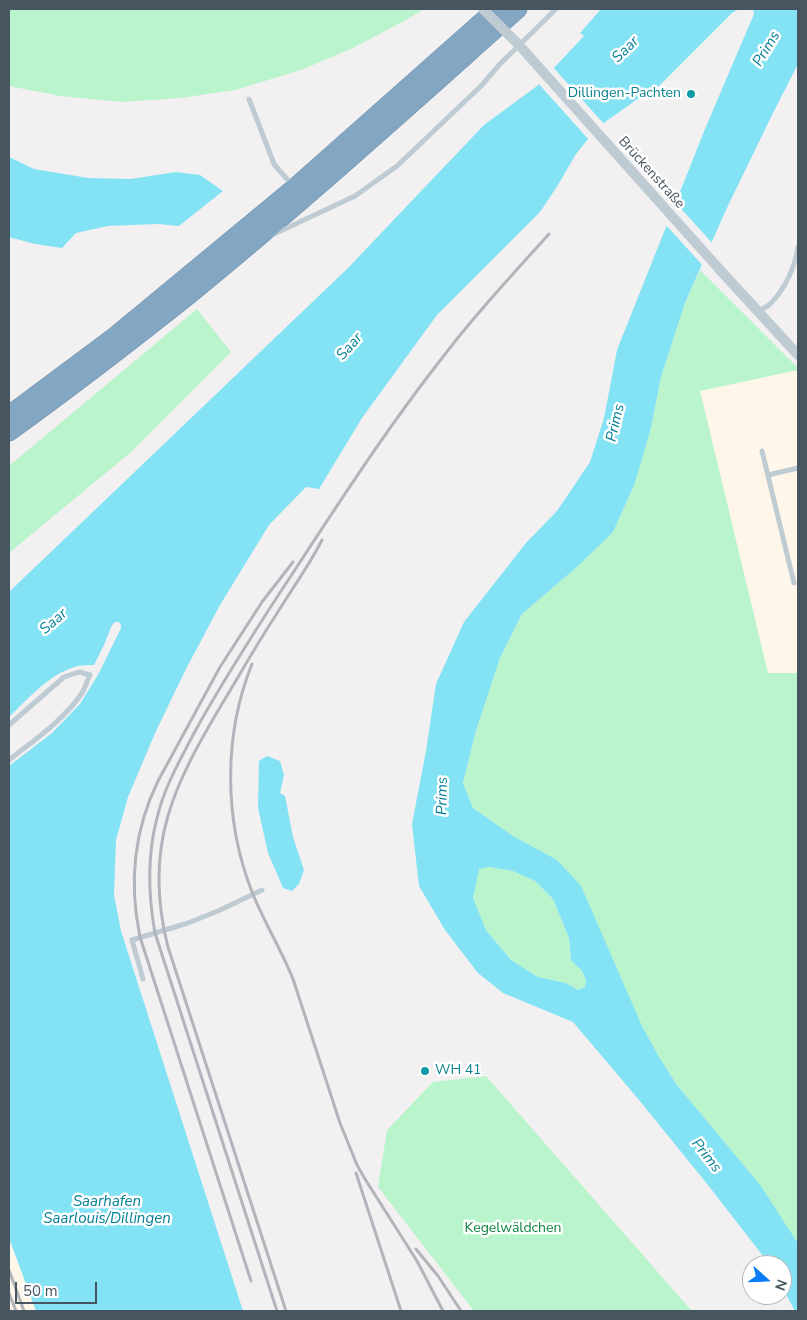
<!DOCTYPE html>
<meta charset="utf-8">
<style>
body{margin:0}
#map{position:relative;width:807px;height:1320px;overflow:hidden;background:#f2f0f0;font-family:"Nunito Sans",sans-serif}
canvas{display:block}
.frame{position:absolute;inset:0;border:10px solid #46555f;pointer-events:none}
.north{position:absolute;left:742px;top:1255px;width:50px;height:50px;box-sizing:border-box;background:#fff;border:1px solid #b5bbbf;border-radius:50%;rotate:110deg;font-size:14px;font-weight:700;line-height:20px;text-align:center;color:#46555f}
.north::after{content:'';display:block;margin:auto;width:18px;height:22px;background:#087cf4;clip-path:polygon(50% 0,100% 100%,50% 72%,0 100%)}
.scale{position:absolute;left:15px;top:1282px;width:82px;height:22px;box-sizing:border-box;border:2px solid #46555f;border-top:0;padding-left:6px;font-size:15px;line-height:18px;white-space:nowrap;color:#46555f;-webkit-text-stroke:4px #fff;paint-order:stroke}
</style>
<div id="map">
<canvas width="807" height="1320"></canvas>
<div class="frame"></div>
<div class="north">N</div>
<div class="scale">50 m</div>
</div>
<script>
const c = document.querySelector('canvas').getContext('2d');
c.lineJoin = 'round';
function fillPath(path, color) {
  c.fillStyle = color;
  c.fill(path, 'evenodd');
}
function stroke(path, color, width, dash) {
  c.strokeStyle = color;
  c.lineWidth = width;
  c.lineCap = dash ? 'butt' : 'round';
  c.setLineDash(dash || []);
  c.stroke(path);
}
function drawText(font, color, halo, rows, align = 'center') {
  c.font = font + ' "Nunito Sans",sans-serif';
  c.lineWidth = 5;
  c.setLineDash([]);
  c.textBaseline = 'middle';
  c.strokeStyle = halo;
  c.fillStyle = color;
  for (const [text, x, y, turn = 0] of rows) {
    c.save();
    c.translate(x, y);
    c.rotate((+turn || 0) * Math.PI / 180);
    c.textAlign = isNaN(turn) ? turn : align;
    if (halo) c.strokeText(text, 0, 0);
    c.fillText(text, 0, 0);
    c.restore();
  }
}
fillPath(new Path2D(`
 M798,370v303l-30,1 -68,-284z
 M9,1238l27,73h-27z`), '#fef6e8');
fillPath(new Path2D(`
 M9,9h415l-18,11 -53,28 -52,22 -66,20 -54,8 -59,4 -62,-6 -51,-10z
 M700,270l98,98v2l-98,21 68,282h30v572l-37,-59 -84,-101 -18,-28 -17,-31 -129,-190 -40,-28 -10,-25 12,-49 25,-76 22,-44 56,-48 35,-35 22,-48 16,-55 10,-51 24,-74z
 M197,309l34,43 -100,100 -122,101v-87z
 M489,867l24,4 22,10 18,18 16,39 2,22 11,11 4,9 -1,7 -7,3 -12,-7 -28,-6 -27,-17 -25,-30 -13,-32 5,-29z
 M486,1076l206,235h-218l-96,-124 9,-57 46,-48z`), '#baf4cd');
fillPath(new Path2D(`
 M601,9h138l-7,4 -73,73 -20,12 -41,29 -22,27 -18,31 -18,27 -103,103 -75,103 -43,71 -13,-2 -37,38 -49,80 -34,64 -30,62 -28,66 -12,43 -2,55 7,36 122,380h-207l-27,-73v-472l43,-33 28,-29 19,-31 22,-45v-3l-2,-3h-4l-3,3 -8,20 -10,20c-5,0 -11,0 -16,1 -28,7 -49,32 -69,51v-125l338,-323 137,-144 53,-39 47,-50 -4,-3z
 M753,9h45v55l-26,51 -47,97 -40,91 -24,74 -10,51 -16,55 -22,49 -35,34 -56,48 -22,44 -25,76 -12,49 10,25 40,28 44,24 24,26 61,140 17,31 18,28 84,101 36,56 1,3v66h-3l-13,-24v-22h-12l-62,-80 -69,-85 -66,-78 -70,-29 -25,-20 -33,-43 -26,-44 -7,-62 14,-73 10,-67 28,-62 62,-79 31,-32 33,-49 14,-44 13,-68 88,-221 49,-115zM489,867l24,4 22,10 18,18 16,39 2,22 11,11 4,9 -1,7 -7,3 -12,-7 -28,-6 -27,-17 -25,-30 -13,-32 6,-29z
 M9,157l25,12 54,9 43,1 45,-7 24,3 23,16 -44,35 -21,-2 -50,2 -32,7 -14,15 -27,-4 -26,-7z
 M267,756l13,5 4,14 -4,18 5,3 8,41 11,33 -5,14 -7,7 -9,-3 -15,-35 -10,-45 1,-47z`), '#83e3f5');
fillPath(new Path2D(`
 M552,66l53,59 -6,4 -9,12 -53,-59z
 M674,201l40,44 -10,22 -39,-43z`), '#f2f0f0');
const motorway = new Path2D(`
 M9,415l106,-79 179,-148 202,-179
 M9,432c61,-44 121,-90 180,-137 113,-92 221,-190 329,-286`);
stroke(motorway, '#6e91af', 19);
stroke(new Path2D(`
 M249,99l25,65 19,22
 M272,235l83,-39 42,-30 84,-80 18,-21 57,-56
 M758,311c4,-2 10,-4 13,-8 14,-14 24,-36 27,-56
 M762,451l32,132
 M768,475l30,-7
 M9,725l55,-48 15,-5 11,3c-3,6 -5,13 -8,18 -19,28 -48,47 -73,67
 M143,979l-11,-39 56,-17 30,-12 44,-21`), '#bfcbd3', 5);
stroke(new Path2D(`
 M721,271l77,84`), '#bfcbd3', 10);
stroke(motorway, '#83a6c3', 18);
stroke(new Path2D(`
 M252,664c-29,72 -28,156 0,228 12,30 29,57 41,87l47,144 17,42 8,14 52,82 26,50
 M356,1173l45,138
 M416,1249l22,27 23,35
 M9,1270l15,41
 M251,1281l-111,-344c-11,-53 -6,-107 18,-156l62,-114 42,-65 31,-40
 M9,1293l7,18
 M277,1311l-122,-378c-7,-39 -8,-77 2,-115 7,-30 22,-56 36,-83 24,-44 50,-85 77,-127 57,-87 112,-174 176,-255 32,-42 68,-80 103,-119
 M286,1311l-118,-364c-26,-101 6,-163 57,-248 17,-28 33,-57 51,-84 15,-25 33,-49 46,-75`), '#b1b5bb', 3);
stroke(new Path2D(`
 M483,9l36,36 202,226`), '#bfcbd3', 10);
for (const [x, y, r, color] of [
 [691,94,5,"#0f9aa8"],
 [425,1071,5,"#0f9aa8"]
]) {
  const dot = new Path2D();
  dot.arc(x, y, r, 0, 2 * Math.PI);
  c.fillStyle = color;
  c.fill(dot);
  stroke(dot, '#fff', 2);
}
drawText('14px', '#0d838f', '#fff', [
 ["Dillingen-Pachten",681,94],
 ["WH 41",435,1071,"left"]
], 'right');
drawText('14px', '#46555f', '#fff', [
 ["Brückenstraße",651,173,48]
]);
drawText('14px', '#0e8342', '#fff', [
 ["Kegelwäldchen",513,1229]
]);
drawText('italic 15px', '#038097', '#fff', [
 ["Prims",767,49,-59],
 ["Saar",626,50,-44],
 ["Saar",350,347,-48],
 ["Prims",616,423,-77],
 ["Saar",54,622,-41],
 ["Prims",443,796,-89],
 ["Prims",706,1156,52],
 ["Saarhafen",107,1202],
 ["Saarlouis/Dillingen",107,1219]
]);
</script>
